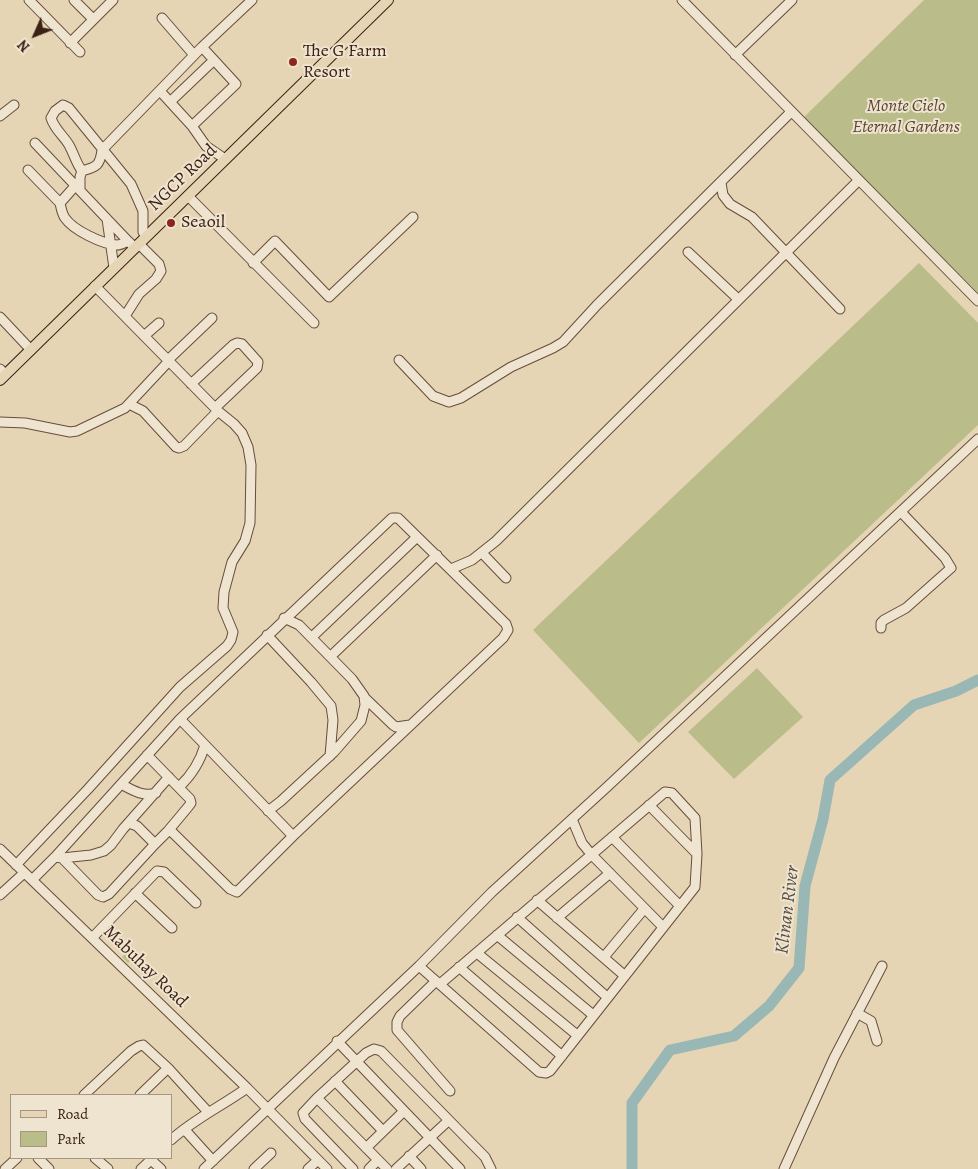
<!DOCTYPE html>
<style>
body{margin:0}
#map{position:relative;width:978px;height:1169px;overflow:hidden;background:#e5d5b5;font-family:Alegreya,serif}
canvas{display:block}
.legend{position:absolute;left:10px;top:1094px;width:162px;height:65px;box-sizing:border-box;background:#eee4cf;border:1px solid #a69684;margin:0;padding:6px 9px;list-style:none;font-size:15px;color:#3b2014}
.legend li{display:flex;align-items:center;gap:10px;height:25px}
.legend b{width:25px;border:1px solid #a69684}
.north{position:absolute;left:10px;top:10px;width:50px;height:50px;-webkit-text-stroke:4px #eee4cf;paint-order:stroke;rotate:226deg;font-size:14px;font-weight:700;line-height:20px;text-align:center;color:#3b2014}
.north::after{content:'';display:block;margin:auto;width:18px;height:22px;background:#3b2014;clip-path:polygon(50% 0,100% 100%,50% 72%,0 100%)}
</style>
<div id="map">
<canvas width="978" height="1169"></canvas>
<ul class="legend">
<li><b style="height:6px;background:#e5d5b5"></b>Road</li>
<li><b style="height:14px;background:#babc8a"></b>Park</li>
</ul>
<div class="north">N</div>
</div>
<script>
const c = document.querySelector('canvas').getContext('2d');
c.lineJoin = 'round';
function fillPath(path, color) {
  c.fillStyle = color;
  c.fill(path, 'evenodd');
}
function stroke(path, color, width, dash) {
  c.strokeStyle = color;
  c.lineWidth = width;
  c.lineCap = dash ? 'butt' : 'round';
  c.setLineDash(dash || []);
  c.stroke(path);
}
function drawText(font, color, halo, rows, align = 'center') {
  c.font = font + ' Alegreya,serif';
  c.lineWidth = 4;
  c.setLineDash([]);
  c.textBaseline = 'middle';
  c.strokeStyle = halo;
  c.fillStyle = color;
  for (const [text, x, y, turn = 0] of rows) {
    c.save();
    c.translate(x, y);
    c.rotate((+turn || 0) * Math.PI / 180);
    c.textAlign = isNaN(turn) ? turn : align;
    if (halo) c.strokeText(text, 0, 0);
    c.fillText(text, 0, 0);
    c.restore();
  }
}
fillPath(new Path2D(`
 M924,0h54v293l-174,-176z
 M919,263l59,60v102l-339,318 -106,-113z
 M757,668l46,49 -69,62 -46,-47z
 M130,949l6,6 -8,8 -6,-6z`), '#babc8a');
stroke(new Path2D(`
 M632,1169v-66l38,-53 64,-14 35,-30 30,-38 6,-82 18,-67 7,-39 84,-75 42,-14 22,-11`), '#98b7b5', 11);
const minor = new Path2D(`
 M29,0l51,52
 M74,0l19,19
 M682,0l296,301
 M162,18l32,37
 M70,43l43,-43
 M735,55l57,-55
 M160,91l32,35 14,20 19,13
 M170,102l44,-42
 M0,116l14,-11
 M192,126l44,-42 -34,-37
 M35,143l72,76 7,49
 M28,170l32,33
 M82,171c-6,-8 -8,-17 -13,-26 -6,-10 -14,-15 -18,-27l4,-7 8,-6 6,3 62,76 12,27v21l3,5
 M721,183l2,12 7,9 22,13 88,92
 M76,185l-16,18c1,5 2,11 5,15 8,12 37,26 52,27 4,0 7,-2 11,-4l7,7
 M80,190v-13l2,-6c15,-4 18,-6 20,-21l100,-103 50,-47
 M188,196l126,127
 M107,219l21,22
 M688,252l50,47
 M253,263l22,-22 54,56 84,-80
 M125,316l14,-22 17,-15 5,-8 -2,-7 -20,-20
 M0,317l31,33
 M144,336l15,-13
 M168,360l44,-42
 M399,360l34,36 16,6 12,-4 50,-31 42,-19 10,-6 34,-37 194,-193
 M0,369l5,5
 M191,384l42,-39 4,-2 5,1 16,18 -1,6 -42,40
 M129,404l14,7 33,36 3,1 5,-2 34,-35
 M0,422l25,1 45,9 7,-1 48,-23 44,-47
 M482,553l24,25
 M451,569l21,-9 24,-19 363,-361
 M881,628v-5l3,-3 22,-12 45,-40 -6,-10 -44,-46
 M267,635l44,47 20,24 2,14 -3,36
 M312,637l105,-100
 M331,656l106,-101
 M365,698l28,27 3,2 14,-2
 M147,755l43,44 1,4 -3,4 -20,24
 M121,784c11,6 22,13 35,9
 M179,787c13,-12 21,-25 26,-42
 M649,805l48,49
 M268,811l13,-10 53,-49 27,-31 4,-16 -1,-9 -12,-17 -53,-54 -15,-7
 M572,819l10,24 9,11 72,73
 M129,823l8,3 18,18 13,-13h3l59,58 7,3 56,-56
 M612,837l68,69
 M0,849l247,239 80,81
 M55,857l125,-138 212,-201h6l108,106 2,6 -5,8 -210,198 -113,-117
 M62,858l36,37 5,2 6,-3 46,-50
 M16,865l72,-76 92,-102 47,-41 4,-6 2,-8 -10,-24 1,-16 8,-30 13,-21 5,-18 1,-58 -3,-18 -6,-14 -8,-9 -16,-13 -123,-125
 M32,880l23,-23 7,1 29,-3 13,-4 7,-6 12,-16 46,-52
 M135,893l37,35
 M0,895l24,-22
 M537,900l88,76
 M517,917l90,80
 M557,918l53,-45
 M497,935l96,80
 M92,938l65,-67 7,1 32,31
 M477,953l100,82
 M604,957l40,-48
 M419,966l120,106 7,1 4,-2 145,-184 2,-33 -2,-36 -23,-25 -7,-1 -225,192
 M459,967l103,89
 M436,981l-36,35 -3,6v8l53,61
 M857,1013l14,8 6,20
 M337,1041l123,128
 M335,1081l48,50
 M84,1095l47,-44 8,-5 4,-1 25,23 40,44
 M140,1095l28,-27
 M317,1098l70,71
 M185,1130l28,31
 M171,1140c23,-21 51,-34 76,-52
 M366,1148l38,-37
 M409,1156l12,13
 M38,1158l11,11
 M95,1158l13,11
 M149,1158l12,11
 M5,1169l12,-11
 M141,1169l12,-11
 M204,1169l215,-203 73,-74 115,-105 371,-348
 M254,1169l17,-16
 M308,1169l10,-9
 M353,1169l-48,-50 -2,-6 14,-15 49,-45 8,-4 7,2 104,106 6,12
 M369,1169l9,-9
 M396,1169l52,-48
 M784,1169l50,-111 48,-92`);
const major = new Path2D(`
 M0,380l388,-380`);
stroke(minor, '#664d3c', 11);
stroke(major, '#3b2014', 12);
stroke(minor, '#eee4cf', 9);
stroke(major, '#e5d5b5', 10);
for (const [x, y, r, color] of [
 [293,62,5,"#8f2418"],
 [171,223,5,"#8f2418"]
]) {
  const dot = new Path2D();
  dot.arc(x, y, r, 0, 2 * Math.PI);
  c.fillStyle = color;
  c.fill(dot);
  stroke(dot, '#eee4cf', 2);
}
drawText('18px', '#3b2014', '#eee4cf', [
 ["The G Farm",303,52],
 ["Resort",303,73],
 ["Seaoil",181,223]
], 'left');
drawText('italic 18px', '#5b4732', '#eee4cf', [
 ["Monte Cielo",906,107],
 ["Eternal Gardens",906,128]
]);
drawText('18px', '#3b2014', '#eee4cf', [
 ["NGCP Road",183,178,-44],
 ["Mabuhay Road",145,967,44]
]);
drawText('italic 19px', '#574d44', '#eee4cf', [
 ["Klinan River",788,910,-83]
]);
</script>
